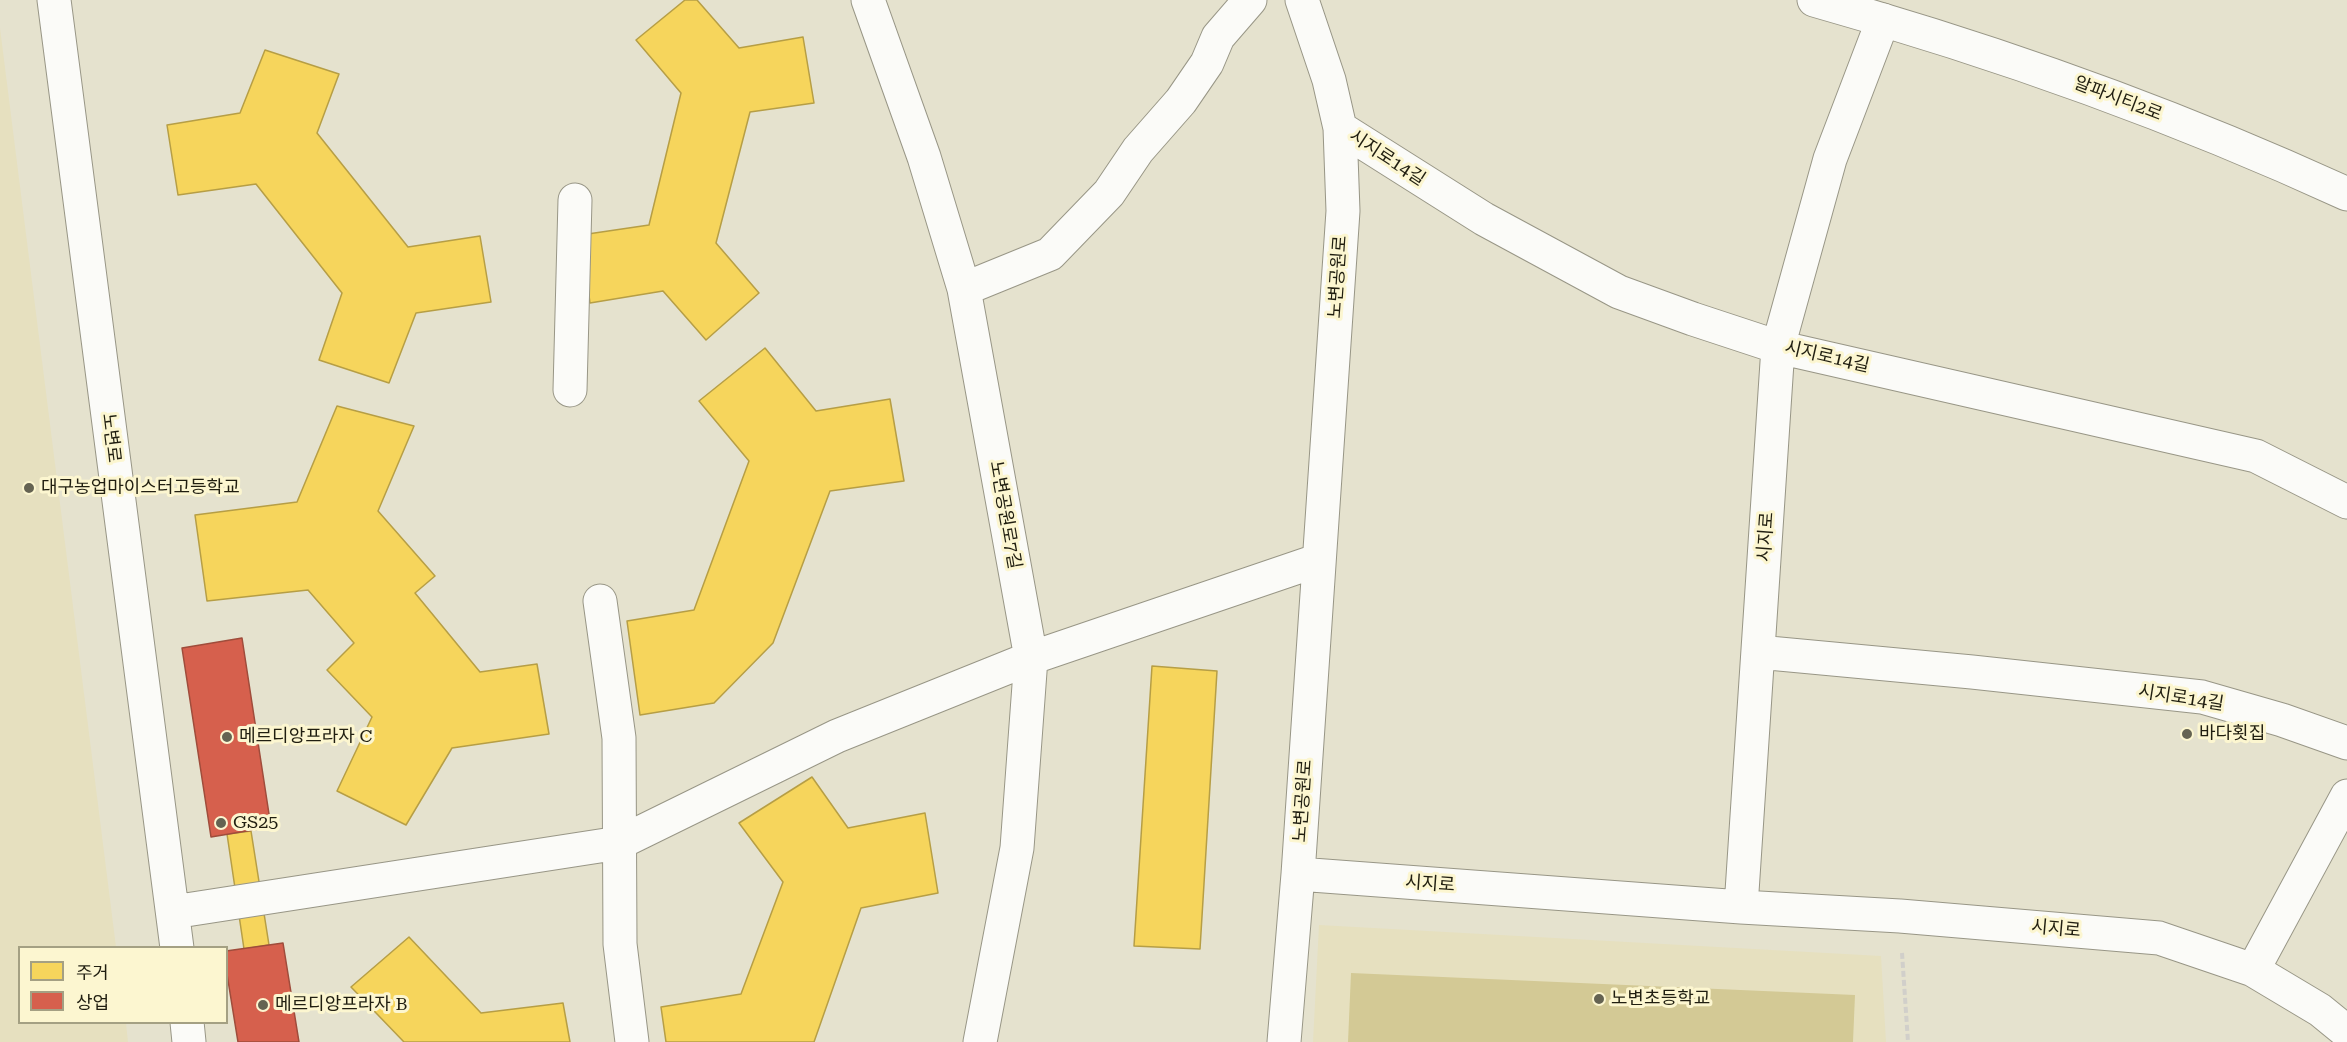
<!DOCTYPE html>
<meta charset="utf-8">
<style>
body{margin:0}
#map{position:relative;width:2347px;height:1042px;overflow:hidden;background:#e5e2ce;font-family:"Roboto Serif","Noto Sans KR",serif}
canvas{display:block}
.legend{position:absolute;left:18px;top:946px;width:210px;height:78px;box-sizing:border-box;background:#fcf6d0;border:2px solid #a4a083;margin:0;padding:8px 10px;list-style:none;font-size:18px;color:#201e10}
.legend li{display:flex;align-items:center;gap:12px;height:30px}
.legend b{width:30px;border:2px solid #a4a083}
</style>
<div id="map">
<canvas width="2347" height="1042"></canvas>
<ul class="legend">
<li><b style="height:16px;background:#f6d55c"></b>주거</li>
<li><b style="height:16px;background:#d6604d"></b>상업</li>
</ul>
</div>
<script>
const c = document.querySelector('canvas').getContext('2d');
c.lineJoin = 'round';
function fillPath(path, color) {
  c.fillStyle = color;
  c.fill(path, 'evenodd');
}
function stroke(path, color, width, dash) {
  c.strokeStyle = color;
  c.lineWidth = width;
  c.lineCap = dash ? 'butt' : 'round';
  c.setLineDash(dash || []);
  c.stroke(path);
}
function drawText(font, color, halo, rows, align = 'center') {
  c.font = font + ' "Roboto Serif","Noto Sans KR",serif';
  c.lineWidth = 6;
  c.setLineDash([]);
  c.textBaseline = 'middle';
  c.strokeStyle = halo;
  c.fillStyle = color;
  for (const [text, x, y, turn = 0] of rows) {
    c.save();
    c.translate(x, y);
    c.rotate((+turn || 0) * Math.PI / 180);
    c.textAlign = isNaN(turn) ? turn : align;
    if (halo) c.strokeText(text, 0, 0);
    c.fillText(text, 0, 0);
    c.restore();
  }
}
fillPath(new Path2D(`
 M0,28l116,919 -96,1v74l106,1 2,19h-128z
 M1319,925l562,31 5,86h-573z`), '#e6e0bf');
fillPath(new Path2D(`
 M1351,973l504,22 -2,47h-505z`), '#d3c995');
const homes = new Path2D(`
 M685,0h12l42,48 64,-11 11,66 -64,9 -34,131 43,50 -53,47 -43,-49 -73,12 -9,-68 68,-10 32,-132 -45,-53z
 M265,50l74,24 -22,59 91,114 72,-11 11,66 -75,11 -27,70 -70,-23 23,-67 -86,-109 -78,11 -11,-70 73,-12z
 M765,348l51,63 74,-12 14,82 -74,10 -57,152 -59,60 -74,12 -13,-94 67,-11 55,-149 -50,-60z
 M337,406l77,20 -36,85 57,65 -20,17 65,79 57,-8 12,70 -97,14 -46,77 -69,-34 35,-74 -45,-47 27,-27 -46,-53 -101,11 -12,-86 102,-13z
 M1152,666l65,5 -17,278 -66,-3z
 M812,777l36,51 77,-15 13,80 -77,15 -47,134h-148l-5,-35 80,-13 42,-112 -44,-59z
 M251,831l18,114 -25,4 -17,-115z
 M409,937l72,76 82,-10 7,39h-166l-53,-55z`);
fillPath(homes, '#f6d55c');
stroke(homes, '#b69e45', 1.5);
const shops = new Path2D(`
 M242,638l29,189 -60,10 -29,-189z
 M283,943l16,99h-61l-12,-74v-17z`);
fillPath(shops, '#d6604d');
stroke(shops, '#9f4c3b', 1.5);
const minor = new Path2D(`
 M54,0l123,948
 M868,0l56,157 40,132 67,369 -14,190 -37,194
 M1340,128l144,91 135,73 74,27 85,28 478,109 91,46
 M964,289l86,-35 59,-61 29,-43 43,-49 26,-38 11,-26 32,-37
 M570,390l5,-190
 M600,601l19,137 1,206 12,98
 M1758,652l214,20 230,25 80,23 65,23
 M1298,874l443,33 159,9 259,22 94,32 67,40 27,22
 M1741,907l37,-560 52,-188 53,-139
 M173,912l446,-69 218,-107 194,-78 288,-98
 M2253,970l94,-174
 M187,1022l2,20
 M1284,1042l14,-168 45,-663 -3,-83 -11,-48 -27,-80`);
const tertiary = new Path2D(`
 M1814,0c182,51 361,115 533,194`);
stroke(minor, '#989686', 35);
stroke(tertiary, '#989686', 35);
stroke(new Path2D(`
 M1902,953l6,89`), '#d1cfca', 4, [6, 3]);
stroke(minor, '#fbfbf8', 33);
stroke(tertiary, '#fbfbf8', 33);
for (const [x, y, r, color] of [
 [29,488,6,"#656352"],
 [2187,734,6,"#656352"],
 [227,737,6,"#656352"],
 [221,823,6,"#656352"],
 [1599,999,6,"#656352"],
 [263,1005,6,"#656352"]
]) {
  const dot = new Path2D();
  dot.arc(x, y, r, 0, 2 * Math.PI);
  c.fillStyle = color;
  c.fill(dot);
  stroke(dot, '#fcf6d0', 2);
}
drawText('18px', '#201e10', '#fcf6d0', [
 ["알파시티2로",2118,99,21],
 ["시지로14길",1387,158,33],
 ["노변공원로",1338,277,-86],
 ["시지로14길",1827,357,13],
 ["노변로",111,438,83],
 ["노변공원로7길",1005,515,80],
 ["시지로",1766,537,-86],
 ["시지로14길",2181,698,9],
 ["노변공원로",1303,801,-86],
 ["시지로",1430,884,4],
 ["시지로",2056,929,5]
]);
drawText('18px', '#201e10', '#fcf6d0', [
 ["대구농업마이스터고등학교",41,488],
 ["바다횟집",2199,734],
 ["메르디앙프라자 C",239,737],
 ["GS25",233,823],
 ["노변초등학교",1611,999],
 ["메르디앙프라자 B",275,1005]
], 'left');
</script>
